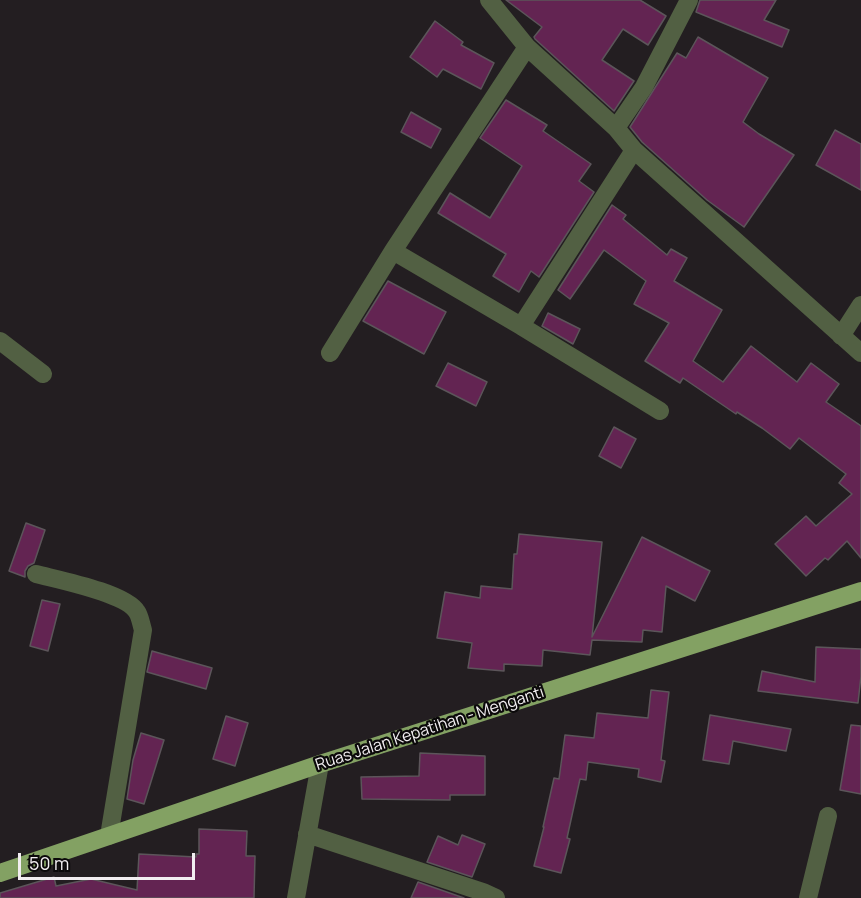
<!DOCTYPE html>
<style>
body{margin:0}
#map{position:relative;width:861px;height:898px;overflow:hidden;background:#231e21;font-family:Manrope,sans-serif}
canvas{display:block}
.scale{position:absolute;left:18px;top:853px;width:177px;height:27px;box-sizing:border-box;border:3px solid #f2eef1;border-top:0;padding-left:8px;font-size:18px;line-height:21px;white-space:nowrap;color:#f2eef1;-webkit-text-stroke:4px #0b090a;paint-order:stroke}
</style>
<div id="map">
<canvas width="861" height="898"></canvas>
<div class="scale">50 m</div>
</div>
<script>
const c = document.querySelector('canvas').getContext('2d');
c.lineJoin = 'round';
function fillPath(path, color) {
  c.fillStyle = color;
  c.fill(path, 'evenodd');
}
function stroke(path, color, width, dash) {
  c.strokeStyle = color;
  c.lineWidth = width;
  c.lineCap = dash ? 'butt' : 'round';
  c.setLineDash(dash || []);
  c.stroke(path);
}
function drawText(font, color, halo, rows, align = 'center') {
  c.font = font + ' Manrope,sans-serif';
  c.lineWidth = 4.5;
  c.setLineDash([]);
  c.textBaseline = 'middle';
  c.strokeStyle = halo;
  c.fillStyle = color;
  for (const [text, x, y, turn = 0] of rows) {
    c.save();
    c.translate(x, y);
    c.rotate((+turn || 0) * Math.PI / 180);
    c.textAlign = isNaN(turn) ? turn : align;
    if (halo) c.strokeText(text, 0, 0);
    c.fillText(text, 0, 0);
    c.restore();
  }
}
const building = new Path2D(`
 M506,0h134l26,16 -18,29 -25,-16 -21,31 32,21 -20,30 -79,-72 -1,-2 8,-10z
 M700,0h76l-12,20 25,10 -7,17 -86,-35z
 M435,21l28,21 -2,3 33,18 -13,26 -38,-20 -6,8 -27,-20z
 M698,37l70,41 -25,44 16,12 35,21 -50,72 -37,-27 -65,-58 -12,-15 47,-74 9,5z
 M506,100l41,25 -4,6 48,33 -12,17 15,11 -55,85 -8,-6 -12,21 -26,-16 13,-22 -68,-41 12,-20 40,25 32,-52 -42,-28z
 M411,112l30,17 -10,19 -30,-16z
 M835,130l26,14v46l-45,-25z
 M612,205l14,10 -3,4 44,36 4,-6 16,9 -13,23 48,29 -29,51 30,21 28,-36 46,36 14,-19 28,21 -13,18 35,24v132l-14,-17 -19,19 -3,-2 -19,18 -31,-32 31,-28 10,10 36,-32 -13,-11 7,-9 -47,-36 -9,11 -28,-21 -25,-16 -1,2 -53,-36 -3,5 -35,-22 24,-38 -35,-19 12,-23 -42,-31 -34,49 -12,-9z
 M388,281l58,31 -22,42 -61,-33z
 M548,313l32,16 -7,15 -31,-18z
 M448,363l39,19 -11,24 -40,-20z
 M614,427l22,12 -15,29 -22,-12z
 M26,523l19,7 -11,33 -6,3 -3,5v6l-16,-6z
 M519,534l83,8 -10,95 50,-100 68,34 -15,30 -29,-15 -4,46 -19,-2 -1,12 -50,-2 -2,15 -47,-5 -1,16 -38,-2v7l-36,-3 4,-25 -35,-5 8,-46 35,6 1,-12 31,3 2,-35h3z
 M42,600l18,4 -12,47 -18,-5z
 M816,647l45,2v27l-3,27 -100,-12 4,-20 53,11z
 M152,651l60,17 -6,21 -59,-17z
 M651,690l18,2 -8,68 4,1 -4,21 -23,-5 1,-8 -51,-7 -2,18 -6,-1 -13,59 3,1 -9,34 -27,-7 10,-39h-1l11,-49 5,1 6,-44 29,3 3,-25 51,5z
 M710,715l81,14 -5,22 -53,-10 -4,23 -26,-4z
 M226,716l22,7 -13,43 -22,-7z
 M851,725l10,1v68l-21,-4z
 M141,733l23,7 -20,64 -17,-5 6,-39z
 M420,753l65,3v39h-35v5l-88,-1 -1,-22 58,-1z
 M199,829l48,2 -1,25h9l-1,42h-254v-5l54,-16 2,9 35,-7 46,11 2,-36 57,3v-3h3z
 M462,835l23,9 -13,33 -45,-15 11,-26 20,9z
 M418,882l46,16h-53z`);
fillPath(building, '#632452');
stroke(building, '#5c555a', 1.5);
stroke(new Path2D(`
 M489,0l38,47 89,81 18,22 227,203
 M616,128l28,-41 45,-87
 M393,251l128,75 113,-176
 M521,326l139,85
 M841,336l20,-31
 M0,341l43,33
 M330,353l63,-102 134,-204
 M36,574c23,6 90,19 101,38 3,4 4,12 6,18l-34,206
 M307,834l176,58 13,6
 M296,898l24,-134
 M808,898l20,-82`), '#526043', 18);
stroke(new Path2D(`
 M0,873l320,-109 541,-173`), '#83a163', 18);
drawText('16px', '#f2eef1', '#0b090a', [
 ["Ruas Jalan Kepatihan - Menganti",430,729,-18]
]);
</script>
